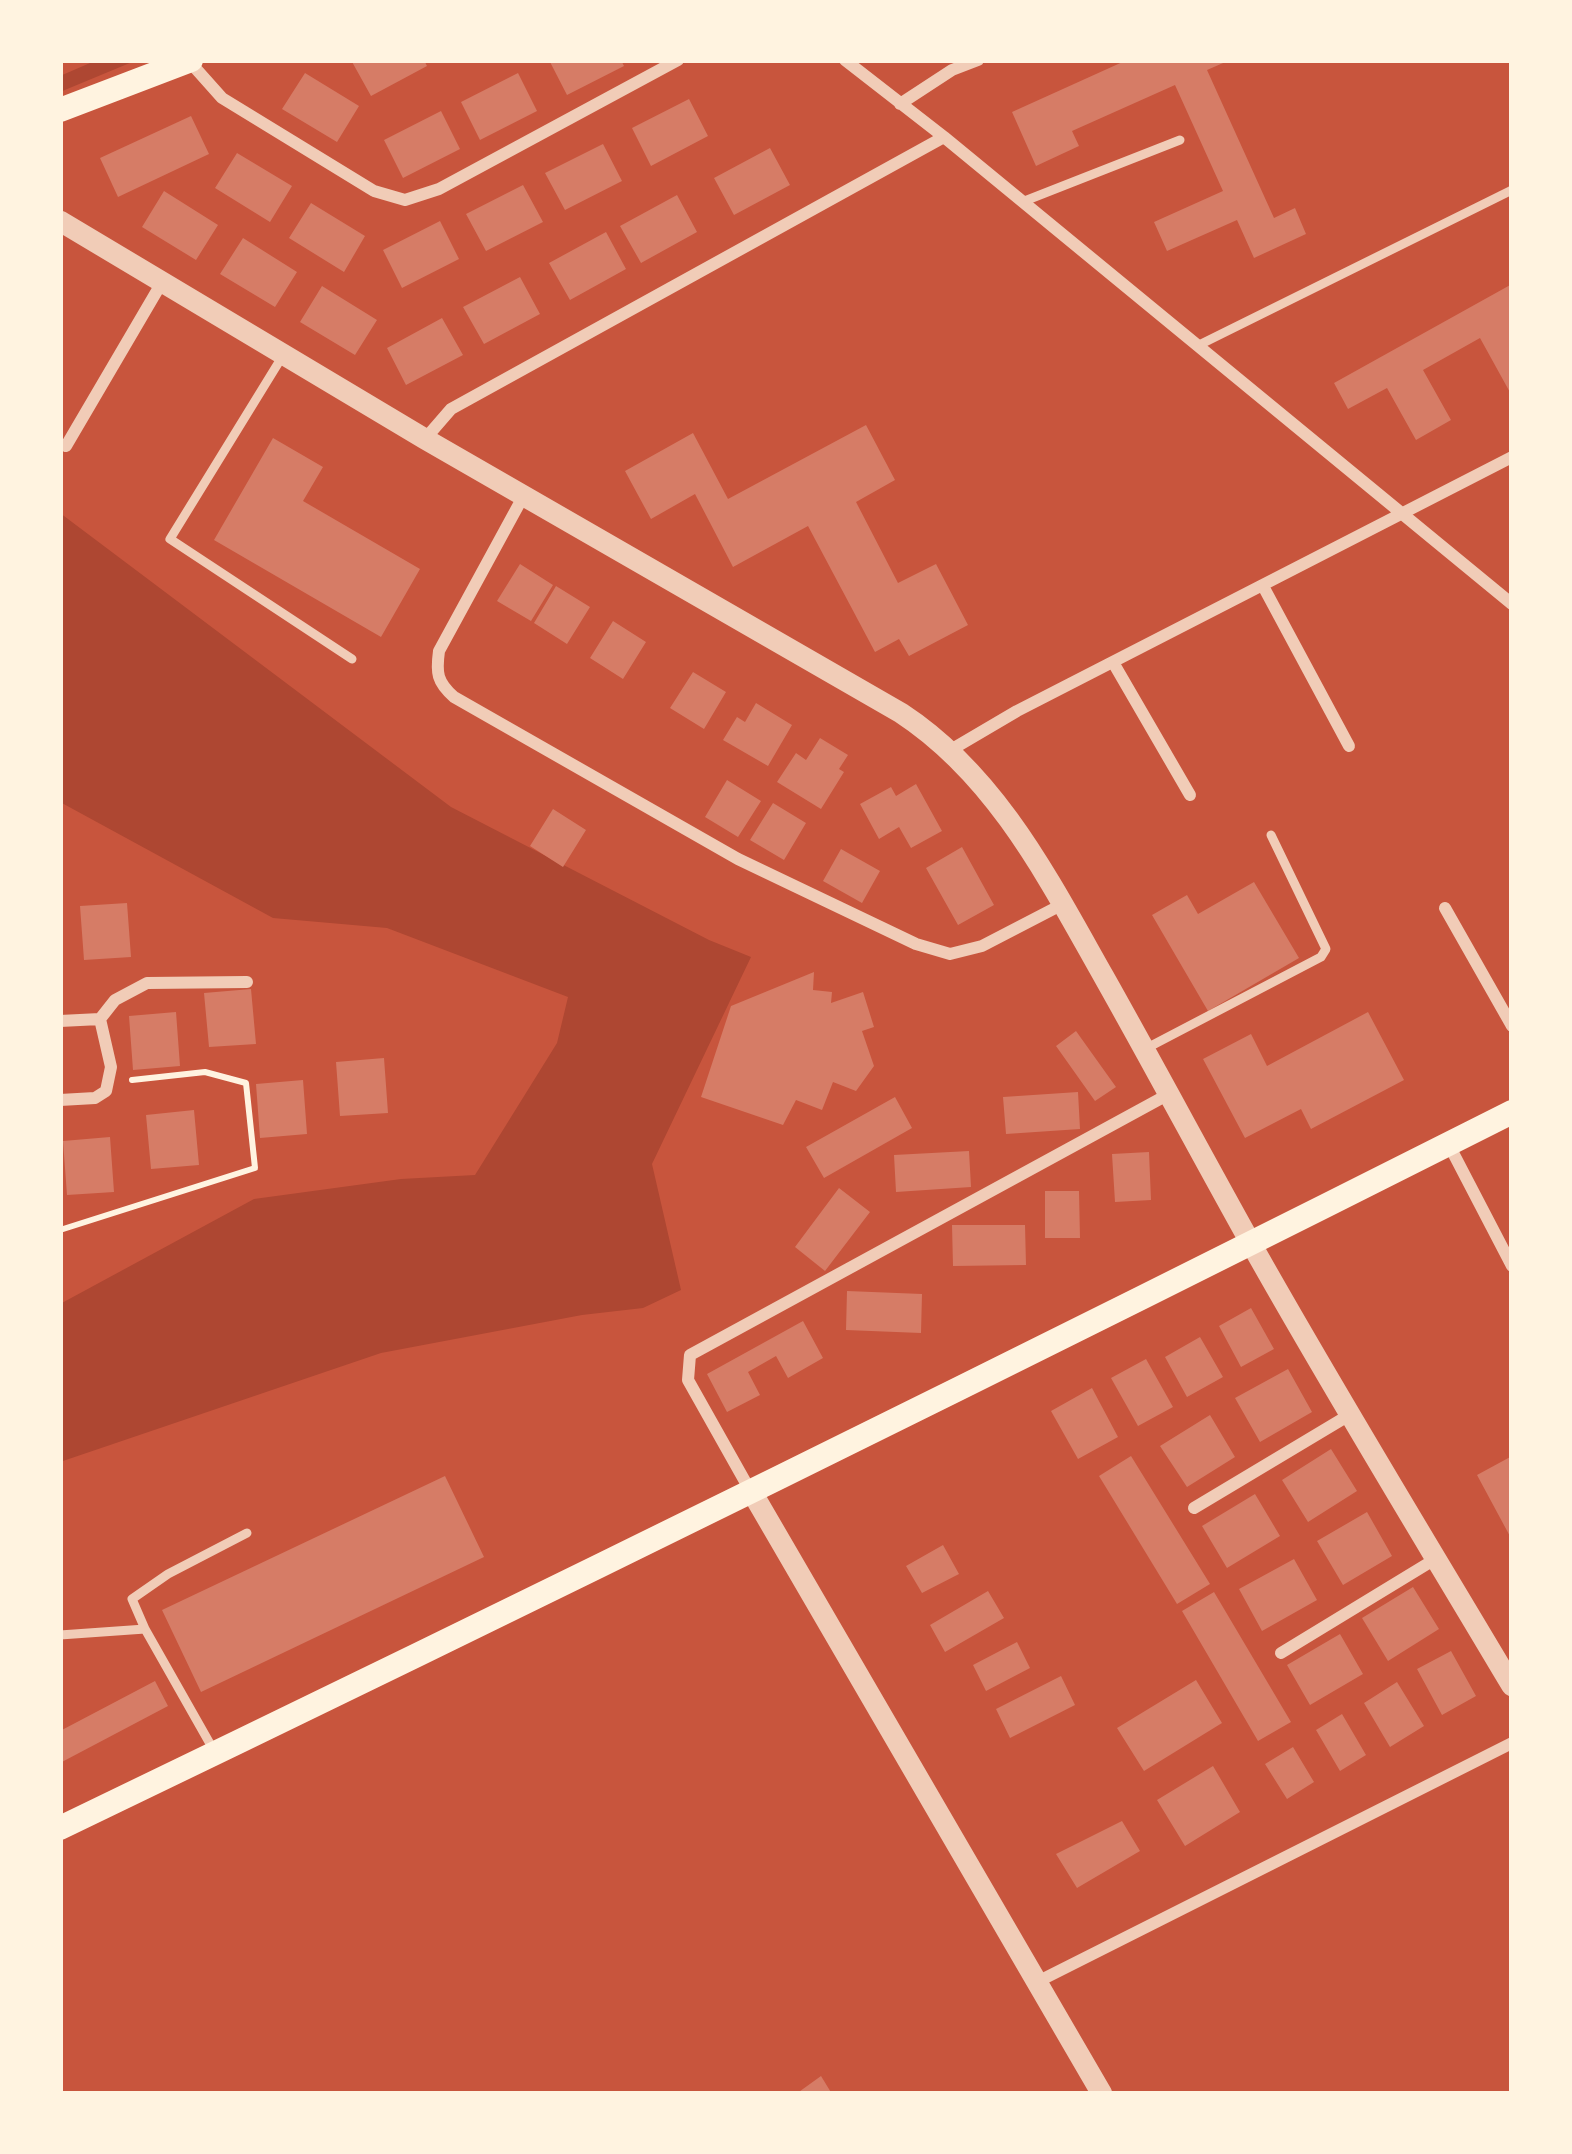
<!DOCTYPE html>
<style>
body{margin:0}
#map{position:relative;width:1572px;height:2154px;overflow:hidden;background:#c8553d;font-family:Lato,sans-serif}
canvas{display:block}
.frame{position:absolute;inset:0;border:63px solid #fff3e0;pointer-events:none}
</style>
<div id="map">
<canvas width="1572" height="2154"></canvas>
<div class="frame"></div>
</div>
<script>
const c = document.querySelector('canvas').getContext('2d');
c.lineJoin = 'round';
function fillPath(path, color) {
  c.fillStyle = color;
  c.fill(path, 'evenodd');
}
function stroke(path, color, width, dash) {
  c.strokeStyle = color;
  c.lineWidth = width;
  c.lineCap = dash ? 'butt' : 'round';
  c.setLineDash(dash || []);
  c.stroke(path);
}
fillPath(new Path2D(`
 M97,60h40l-77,32v-16z
 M60,513l391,294 258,133 42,17 -99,207 29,126 -38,18 -61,7 -201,38 -321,109v-158l194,-105 147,-20 74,-4 82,-132 11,-46 -181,-69 -114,-10 -213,-116z`), '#ae4732');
fillPath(new Path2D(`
 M351,60h73l3,6 -56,30z
 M549,60h72l3,6 -57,29z
 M1127,60h103l-23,10 67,148 21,-10 11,26 -52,24 -17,-38 -70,31 -13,-29 69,-31 -48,-106 -103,46 7,15 -43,20 -24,-54z
 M305,73l54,33 -22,36 -55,-33z
 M518,73l19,38 -57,29 -19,-38z
 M689,99l19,37 -57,30 -19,-38z
 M441,111l19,38 -57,29 -19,-38z
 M191,116l18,38 -91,43 -18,-39z
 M603,144l19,37 -57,29 -20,-37z
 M770,148l20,37 -56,30 -20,-37z
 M237,153l55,33 -22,36 -55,-34z
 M523,185l20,37 -57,29 -20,-37z
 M164,191l54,34 -22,35 -54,-33z
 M677,195l20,37 -56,31 -21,-37z
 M311,203l54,33 -21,36 -55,-34z
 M440,221l19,38 -57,29 -19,-38z
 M606,232l20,37 -56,31 -21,-37z
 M243,238l54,34 -22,35 -55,-33z
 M520,277l20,37 -56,30 -21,-37z
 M1512,284v112l-32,-58 -57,32 28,50 -35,20 -29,-52 -39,21 -14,-26z
 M322,286l55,34 -22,35 -55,-33z
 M442,318l21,37 -57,30 -19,-37z
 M866,425l29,55 -39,22 42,81 38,-19 32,61 -59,31 -10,-17 -24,13 -67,-126 -75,41 -38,-73 -44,25 -26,-48 68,-38 35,66z
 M273,438l50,29 -20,34 117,68 -39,68 -167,-97z
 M520,564l33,21 -22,36 -34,-20z
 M556,586l34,21 -23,37 -33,-21z
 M613,621l33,21 -23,37 -33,-21z
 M693,672l33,20 -22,37 -34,-21z
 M756,703l36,22 -24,41 -45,-26 14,-23 8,5z
 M820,738l28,17 -9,14 5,3 -23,37 -44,-27 19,-29 10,7z
 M727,780l34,21 -23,36 -33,-20z
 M916,784l26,47 -31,17 -12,-21 -20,12 -19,-35 31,-17 5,9z
 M773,803l33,20 -22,37 -34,-20z
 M553,809l33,21 -23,37 -33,-21z
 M962,847l32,58 -36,20 -32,-57z
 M841,849l39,22 -18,32 -39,-22z
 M1254,882l45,76 -91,53 -56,-96 35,-20 11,19z
 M127,903l4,54 -47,3 -4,-54z
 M814,972l-1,18 19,2 -1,11 32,-11 11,35 -12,4 12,35 -18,25 -23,-9 -11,28 -26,-10 -13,25 -82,-28 30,-91z
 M251,989l5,55 -47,3 -5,-54z
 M176,1012l4,54 -47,4 -4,-54z
 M1368,1012l36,68 -93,49 -10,-20 -56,29 -42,-79 48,-25 16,32z
 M1076,1031l40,56 -21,14 -39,-55z
 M384,1058l4,55 -48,3 -4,-54z
 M303,1080l4,54 -47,4 -4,-54z
 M1078,1092l2,37 -74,5 -3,-37z
 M895,1097l17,31 -88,50 -18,-31z
 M194,1110l5,55 -48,4 -5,-54z
 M110,1137l4,55 -47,3 -4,-54z
 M969,1151l2,36 -75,5 -2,-37z
 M1149,1152l2,48 -36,2 -3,-48z
 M839,1188l31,24 -45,59 -30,-24z
 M1045,1191h34l1,47h-35z
 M952,1225h73l1,40 -73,1z
 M847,1291l75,3 -1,39 -75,-3z
 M1251,1308l23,41 -33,18 -22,-41z
 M803,1321l20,37 -35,20 -12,-22 -28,16 12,23 -33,17 -20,-38z
 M1200,1337l23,40 -36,20 -22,-40z
 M1146,1359l27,48 -35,19 -27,-48z
 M1288,1369l24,43 -52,30 -25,-44z
 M1092,1388l26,49 -40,22 -27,-48z
 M1210,1415l25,42 -48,30 -27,-41z
 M1331,1449l26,42 -49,31 -26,-42z
 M1131,1456l79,128 -33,20 -78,-128z
 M1512,1456v84l-35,-65z
 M445,1476l39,81 -283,135 -39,-82z
 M1255,1494l25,42 -53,32 -25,-42z
 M1367,1512l25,44 -49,29 -26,-44z
 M943,1545l16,29 -37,19 -16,-27z
 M1294,1559l23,41 -55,31 -23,-42z
 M1413,1587l26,42 -51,32 -26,-43z
 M988,1591l16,27 -59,34 -15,-27z
 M1214,1592l77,130 -33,19 -76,-130z
 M1340,1634l23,40 -53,31 -23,-40z
 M1017,1642l13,26 -44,23 -13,-26z
 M1451,1651l25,45 -34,19 -25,-46z
 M1061,1676l14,29 -65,33 -14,-29z
 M1196,1680l26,43 -78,48 -27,-43z
 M155,1681l13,25 -108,57v-32z
 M1397,1682l27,44 -34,21 -26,-44z
 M1342,1714l24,41 -26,16 -24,-41z
 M1293,1747l21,35 -27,17 -22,-35z
 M1213,1766l27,46 -55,34 -28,-46z
 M1122,1821l18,30 -63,37 -21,-34z
 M821,2076l11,18h-36z`), '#d67c66');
stroke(new Path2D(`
 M60,1204v2
 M60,1230l195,-62 -9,-85 -41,-11 -73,8`), '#fff3e0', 6);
stroke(new Path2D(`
 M1022,202l158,-62
 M1197,346l315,-156
 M282,357l-112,182 182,120
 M1145,1049l176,-92 5,-8 -55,-114
 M145,1629l-13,-30 36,-25 79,-41
 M60,1635l85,-6 68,120`), '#f1ccb7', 9);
stroke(new Path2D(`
 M845,60l99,77 568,467
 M189,61l33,37 152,93 31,9 34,-11 239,-129
 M900,104l52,-34 26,-10
 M425,439l26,-30 493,-272
 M66,446l95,-162
 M524,495l-85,156c-3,22 -2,31 15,46l284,162 178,85 34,10 32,-8 81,-42
 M1263,586l86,160
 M1114,664l76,131
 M949,751l68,-40 495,-254
 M1445,908l67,118
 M60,1021l40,-2 15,-19 32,-17 100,-1
 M60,1100l35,-2 11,-7 5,-24 -11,-48
 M1449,1145l63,121
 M751,1492l-63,-112 2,-25 479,-261
 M1194,1508l157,-94
 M1281,1653l156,-95
 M1037,1982l475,-239`), '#f1ccb7', 12);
stroke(new Path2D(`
 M60,221l365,218 476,274c96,63 148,167 203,264 49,87 96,175 145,263 84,150 175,298 263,446
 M753,1494l349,600`), '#f1ccb7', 21);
stroke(new Path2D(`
 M60,110l131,-50
 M60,1828c486,-234 970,-473 1452,-716`), '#fff3e0', 24);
</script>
